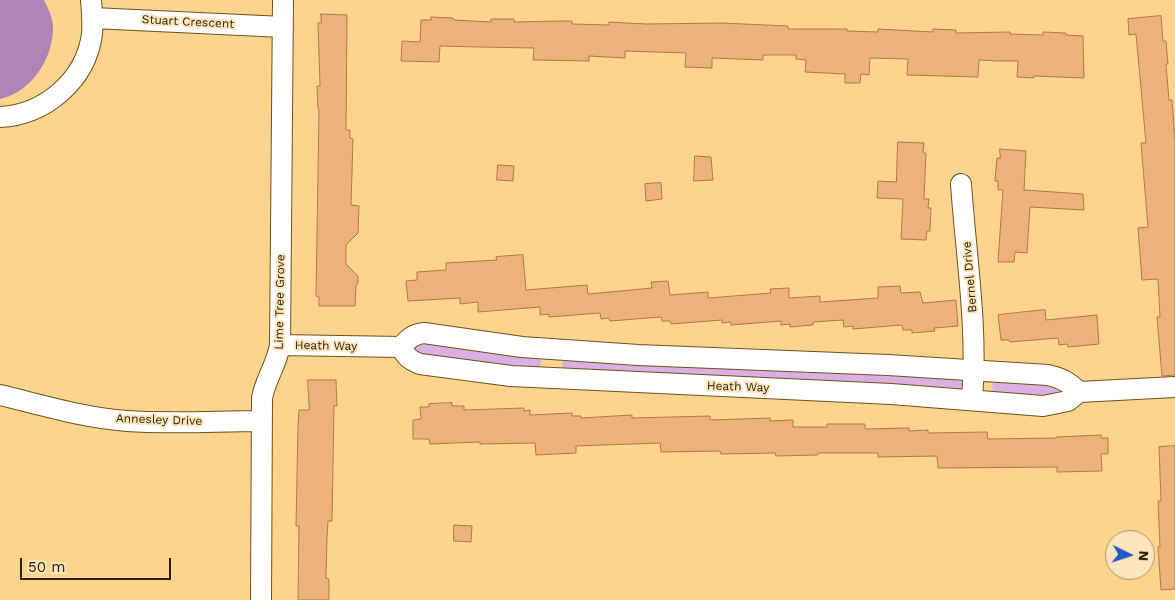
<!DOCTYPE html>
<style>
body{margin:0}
#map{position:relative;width:1175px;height:600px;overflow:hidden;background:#fcd48e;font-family:"Work Sans",sans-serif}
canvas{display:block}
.north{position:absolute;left:1105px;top:530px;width:50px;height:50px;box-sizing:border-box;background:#fce4bc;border:1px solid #a99572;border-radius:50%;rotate:94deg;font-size:14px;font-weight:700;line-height:20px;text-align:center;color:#2d1f02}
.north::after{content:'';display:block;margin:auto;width:18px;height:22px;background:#1e59c5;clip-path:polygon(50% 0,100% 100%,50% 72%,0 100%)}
.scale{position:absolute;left:20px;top:558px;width:151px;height:22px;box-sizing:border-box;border:2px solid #2d1f02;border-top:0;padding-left:6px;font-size:15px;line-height:18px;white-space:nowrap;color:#2d1f02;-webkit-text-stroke:4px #fce4bc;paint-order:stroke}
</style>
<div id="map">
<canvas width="1175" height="600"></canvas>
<div class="north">N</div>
<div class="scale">50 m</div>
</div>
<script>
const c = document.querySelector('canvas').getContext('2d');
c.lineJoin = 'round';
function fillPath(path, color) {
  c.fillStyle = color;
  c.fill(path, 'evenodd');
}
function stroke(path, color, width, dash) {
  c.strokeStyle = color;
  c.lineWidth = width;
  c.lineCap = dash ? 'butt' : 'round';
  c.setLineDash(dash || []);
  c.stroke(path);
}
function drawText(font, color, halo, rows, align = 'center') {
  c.font = font + ' "Work Sans",sans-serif';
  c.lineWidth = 4;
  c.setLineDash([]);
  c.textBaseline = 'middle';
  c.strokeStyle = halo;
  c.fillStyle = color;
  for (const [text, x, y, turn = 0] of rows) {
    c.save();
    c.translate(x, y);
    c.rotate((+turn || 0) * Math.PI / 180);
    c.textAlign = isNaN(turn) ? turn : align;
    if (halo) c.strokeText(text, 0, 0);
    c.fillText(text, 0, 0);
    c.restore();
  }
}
fillPath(new Path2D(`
 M418,341l121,16 2,3 -1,6 -8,3 -119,-15 -1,-9z
 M566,359l394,18 5,4 -2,6 -3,2h-6l-391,-20 -1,-6z
 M996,380l66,6 2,7 -5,4 -63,-4 -3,-2 -1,-6z`), '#daafe2');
fillPath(new Path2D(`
 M0,0h44c4,8 8,16 9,26 1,31 -21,66 -53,73z`), '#b084b8');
const building = new Path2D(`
 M321,14l26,1 -1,115h4v8l3,1 -2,66 8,1 -1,27 -12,12v19l12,12v7l-2,2 -1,21h-36v-9l-3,-1 3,-187h-1l-1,-23h3l-2,-63h3z
 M1161,16l2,25h3l2,23h-2l3,36h3l3,40v235l-13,1 -5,-59h3l-2,-38 -16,1 -4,-52 10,-1 -7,-84h5l-10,-109 -7,1 -1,-16z
 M431,17l22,1 1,2 37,2v-3h23v3l47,-1h11v3l37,1v-3l37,2 75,-1 67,3v3h59v2l31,1v-3l55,3v-3l23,1v3l54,-1v2l33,1v-3l23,1v2l17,1 1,42 -50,-2v2l-17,-1 1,-16h-20l-19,-1 -1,17 -71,-2 1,-16 -38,-1 -1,17 -8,-1 -1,9h-15v-9l-40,-2 1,-12 -10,-1v-4h-33v5l-51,-2v10l-27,-1 1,-14 -61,-2v7l-36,-2v5l-56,-1 1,-12 -55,-1 -39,-1 -1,16 -38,-1 1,-20 18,1 1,-22h10z
 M898,142l26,1 -1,10h3l-2,46h5l-1,9h3l-1,23h-3l-1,9 -25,-1 2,-40 -26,-1 1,-17 18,1z
 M1000,149l26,2 -2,39 59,4 1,16 -54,-3 -3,46 -12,-1 -1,10h-16l5,-72h-5v-9h-3l2,-23h3z
 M695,156l16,1 2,23 -19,1z
 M498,165l16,1 -1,15 -16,-1z
 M661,183l1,16 -16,2 -1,-17z
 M523,255l3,35 61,-5 1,9 64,-6 -1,-6 17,-1 2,14 38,-3v6l63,-5 -1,-4 19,-1v10l31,-2v6l58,-4v-11l22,-1 1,7 19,-1 3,11 33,-3 2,26 -24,2 1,3 -23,2v-3h-9l-1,-5 -49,4v-3l-9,1 -1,-7 -30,2v3l-23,2v-3l-9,1v-4l-50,4v-3l-9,1v-3l-51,4 -1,-3h-8l-1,-4 -51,4 -1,-3 -8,1 -1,-6 -51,4v-3l-9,1v-8l-62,5v-10l-18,2v-6l-52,3 -2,-20 11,-1v-8l29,-2v-7l51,-3 -1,-3z
 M1045,310l1,10 51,-5 2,29 -31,3 -1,-3 -8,1 -1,-7 -48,4 -1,-2h-8l-3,-25z
 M308,380h28l1,26h-3l-2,115h-4l-1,17 -1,40 3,1v21h-31l1,-74h-3l2,-101 1,-15h10z
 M452,403v3h12v4l60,-2v3l6,-1v5l42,-2v3h9v2l51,-3v3l78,-2v4l60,-2v3l23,-1v7h34v-3h38v5l44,-1v3l19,-1v3l59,-1 1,7 68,-1v-1l45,-2v3h7v16h-7l1,17 -45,1v-5l-119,1 -1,-12 -59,1v-4h-60v2l-42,1 -1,-3 -54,1 -1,-3 -59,1 -1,-9 -84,3v7l-40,2 -1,-12 -55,1v-2l-50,2 -1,-5h-16v-19l8,-1 -1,-12h9v-3z
 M1175,446v143l-14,1 -3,-43h2l-2,-46h3l-2,-54z
 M454,525l18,1 -1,16 -17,-1z`);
fillPath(building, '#eeb17d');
stroke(building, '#b37a47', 1);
const minor = new Path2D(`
 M93,18l190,9
 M0,117c45,-2 86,-37 92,-83 1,-11 0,-22 -1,-34
 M961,184c5,72 17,144 11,216
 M280,345l121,2c5,10 9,13 19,17l91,12 380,18 152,12 25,-5 11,-9 96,-5
 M401,347c7,-8 12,-13 23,-14l98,14 116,8 250,10 160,10c13,3 21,7 31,17
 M0,395c42,10 84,23 127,26 44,3 90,0 134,0
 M261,600l1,-202c3,-18 15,-34 18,-53l3,-345`);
stroke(minor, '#6d521c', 22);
stroke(minor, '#fff', 20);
drawText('12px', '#2d1f02', '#fce4bc', [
 ["Stuart Crescent",188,22,3],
 ["Bernel Drive",970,277,-95],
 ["Lime Tree Grove",280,302,-89],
 ["Heath Way",326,346,1],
 ["Heath Way",738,387,2],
 ["Annesley Drive",159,420,2]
]);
</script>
